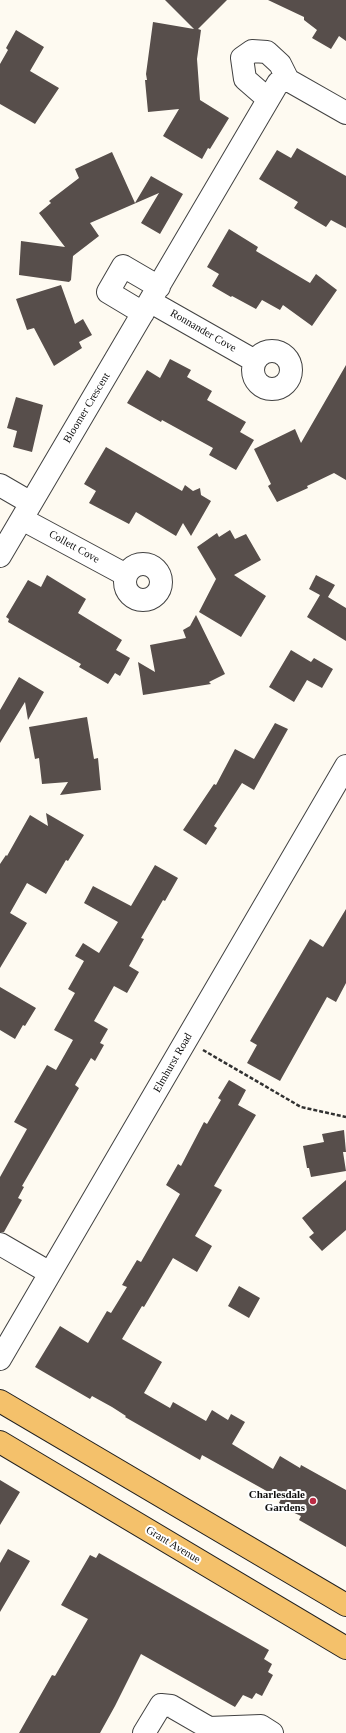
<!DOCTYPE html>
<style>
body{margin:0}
canvas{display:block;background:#fefaf1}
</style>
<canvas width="346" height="1733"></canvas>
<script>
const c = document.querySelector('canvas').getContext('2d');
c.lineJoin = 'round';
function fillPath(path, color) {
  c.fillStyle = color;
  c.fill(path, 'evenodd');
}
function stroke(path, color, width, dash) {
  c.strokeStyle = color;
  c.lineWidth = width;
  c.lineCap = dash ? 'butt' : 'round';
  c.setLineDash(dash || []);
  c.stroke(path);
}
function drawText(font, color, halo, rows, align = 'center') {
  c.font = font + ' "Times New Roman",serif';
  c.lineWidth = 4;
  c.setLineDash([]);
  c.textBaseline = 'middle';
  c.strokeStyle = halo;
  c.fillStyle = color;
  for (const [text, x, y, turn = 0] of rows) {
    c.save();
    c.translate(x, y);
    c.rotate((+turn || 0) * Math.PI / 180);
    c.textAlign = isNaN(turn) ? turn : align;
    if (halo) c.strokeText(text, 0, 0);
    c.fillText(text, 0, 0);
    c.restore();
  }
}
fillPath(new Path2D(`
 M165,0h62l-29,29 3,1 -4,29 3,41 29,18 -19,31 -2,-1 -6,11 -39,-23 16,-27 -31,3 -3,-32h2l-1,-6 7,-52 41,7z
 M268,0h78v41l-7,-5 -8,13 -19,-11 5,-8 -13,-10v-3z
 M16,30l28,17 -14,24 29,17 -24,36 -35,-20v-40l8,-14 -2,-2z
 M297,148l49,28v52l-15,-8 -5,7 -32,-19 4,-6 -39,-23 18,-29 14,8z
 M112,152l23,51 16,-27 32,18 -23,40 -19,-11 18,-30 -69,30 9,13 -26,20 -2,24 -2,2 -50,-7 2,-34 44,6 -26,-34 12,-10 -2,-2 30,-23 -4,-9z
 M229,229l29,18 -2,4 54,32 6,-9 21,16 -25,36 -29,-21 -3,5 -18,-10 -6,9 -24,-13 -1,1 -19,-11 7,-12 -12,-7z
 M61,285l14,39 8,-5 9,16 -13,7 3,6 -28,18 -20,-38 -7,2 -11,-31z
 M170,359l21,11 -4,7 25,14 -5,9 39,22 -6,10 14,8 -18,30 -27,-15 4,-7 -51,-28 -1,2 -34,-19 20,-33 13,8z
 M346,365v115l-12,-7 -27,13 1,2 -31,14 -9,-16 3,-2 -17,-35 41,-20 6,14z
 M16,397l27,8 -11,47 -19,-5 4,-16 -10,-3z
 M106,447l76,44 3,-6 8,6 7,-3 1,7 10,6 -20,35 -8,-13 -7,13 -40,-24 -7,12 -40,-21 7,-12 -12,-7z
 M230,530l5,9 11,-5 15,26 -27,15 32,21 -25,41 -42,-25 17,-33 -19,-32 20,-14 2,4z
 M47,575l39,24 -8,14 44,27 -6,10 14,8 -10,18 -5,-3 -7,11 -29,-17 2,-3 -73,-42 1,-3 -3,-2 22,-37 13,7z
 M316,575l19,10 -7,12 18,11v33l-39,-24 13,-22 -11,-6z
 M196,615l29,59 -16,8 2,2 -68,11 -5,-33 17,10 -5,-27 36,-7 -3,-8 7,-4z
 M291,650l20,12 3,-4 19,11 -11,19 -15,-8 -13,22 -25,-15z
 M19,677l25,15 -16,28 -3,-18 -25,41v-33z
 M87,717l7,42 4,-1 3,32 -41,5 8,-13 -26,2 -3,-26 -4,1 -6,-32z
 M275,723l13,6 -34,61 -12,-7 -28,43 3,2 -11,17 -23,-15 31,-46 2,1 19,-36 19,10z
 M46,813l38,22 -16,26 -2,-1 -20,34 -19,-11 -17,30 17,10 -27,45v-104l6,-9 1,1 23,-41 18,11z
 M155,865l23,13 -13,23 -2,-1 -22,38 3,1 -15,27 10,6 -12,21 -13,-7 -20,35 14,8 -8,14 4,2 -9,16 -4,-3 -16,27 4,3 -57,98 2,1 -6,11 4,2 -18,32h-4v-55l27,-48 -13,-7 33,-57 9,5 17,-30 -19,-10 21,-37 -7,-4 16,-28 -9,-5 8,-13 16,10 19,-31 -34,-19 9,-17 38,20z
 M346,909v74l-10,19 -9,-5 -47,84 -33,-18 10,-18 -7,-4 60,-102 13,8z
 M0,987l36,21 -11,18 -2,-1 -8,14 -15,-9z
 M229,1080l17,10 -8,15 18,10 -42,71 8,4 -27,46 17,10 -15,26 -24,-14 -29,49 -2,-1 -20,33 40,23 -18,31 26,15 3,-6 33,19 6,-11 16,10 3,-6 14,8 -13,22 41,25 7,-13 20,12 1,-3 45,25v57l-47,-27 2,-4 -13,-6 1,-2 -10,-5 2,-4 -79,-44 -2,5 -75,-43 1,-1 -14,-9 -20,-11 -2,3 -55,-32 25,-41 28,17 19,-32 4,2 16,-26 -5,-2 15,-25 4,2 39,-68 -14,-9 12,-21 3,2 23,-44 3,2 14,-24 -3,-2z
 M344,1130l2,22h-3l3,19 -35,6 -2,-9h-2l-4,-22 21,-4 -2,-8z
 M346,1180v50l-24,21 -13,-14 5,-4 -12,-15z
 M239,1286l21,12 -11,20 -21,-12z
 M0,1480l20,12 -20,33z
 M8,1549l22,12 -30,51v-49z
 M99,1553l170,97 -5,9 8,5 -4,8 5,3 -11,21 -6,-3 -4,6 -9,-4 -8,12 -94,-53 -26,52 -15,27h-81l33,-58 3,1 33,-57 -27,-14 29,-50 6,3z`), '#574e4b');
const minor = new Path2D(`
 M268,99l-23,-20 -3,-21 10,-7 15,1 13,12 8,16
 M151,302l104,59
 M143,313l-35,-21 15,-26 36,21
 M253 370a19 19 0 1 1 38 0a19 19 0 1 1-38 0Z
 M0,485l31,18
 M22,519l104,56
 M0,556l278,-473 10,-3 58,33
 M125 582a18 18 0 1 1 36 0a18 18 0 1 1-36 0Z
 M0,1244l50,29
 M0,1359l346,-593
 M144,1733l17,-28 10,1 38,22 52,-2 11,7`);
const major = new Path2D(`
 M0,1401l346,204
 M0,1442l346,206`);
stroke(minor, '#424242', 24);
stroke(major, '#202020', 24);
stroke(new Path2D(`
 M203,1050l98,57 45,10`), '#313131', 2.5, [4, 2]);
stroke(minor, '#fff', 22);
stroke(major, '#f4c16b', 22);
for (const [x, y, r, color] of [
 [313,1501,4,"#bb2b44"]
]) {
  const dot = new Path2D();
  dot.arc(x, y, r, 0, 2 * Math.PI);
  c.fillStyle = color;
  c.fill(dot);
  stroke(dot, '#fff', 1.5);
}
drawText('11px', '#0f0f0f', '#fff', [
 ["Ronnander Cove",203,331,30],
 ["Bloomer Crescent",87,408,-59],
 ["Collett Cove",74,547,29],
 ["Elmhurst Road",173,1063,-60],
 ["Grant Avenue",173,1545,31]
]);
drawText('bold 11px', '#0f0f0f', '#fff', [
 ["Charlesdale",305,1495],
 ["Gardens",305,1508]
], 'right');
</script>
